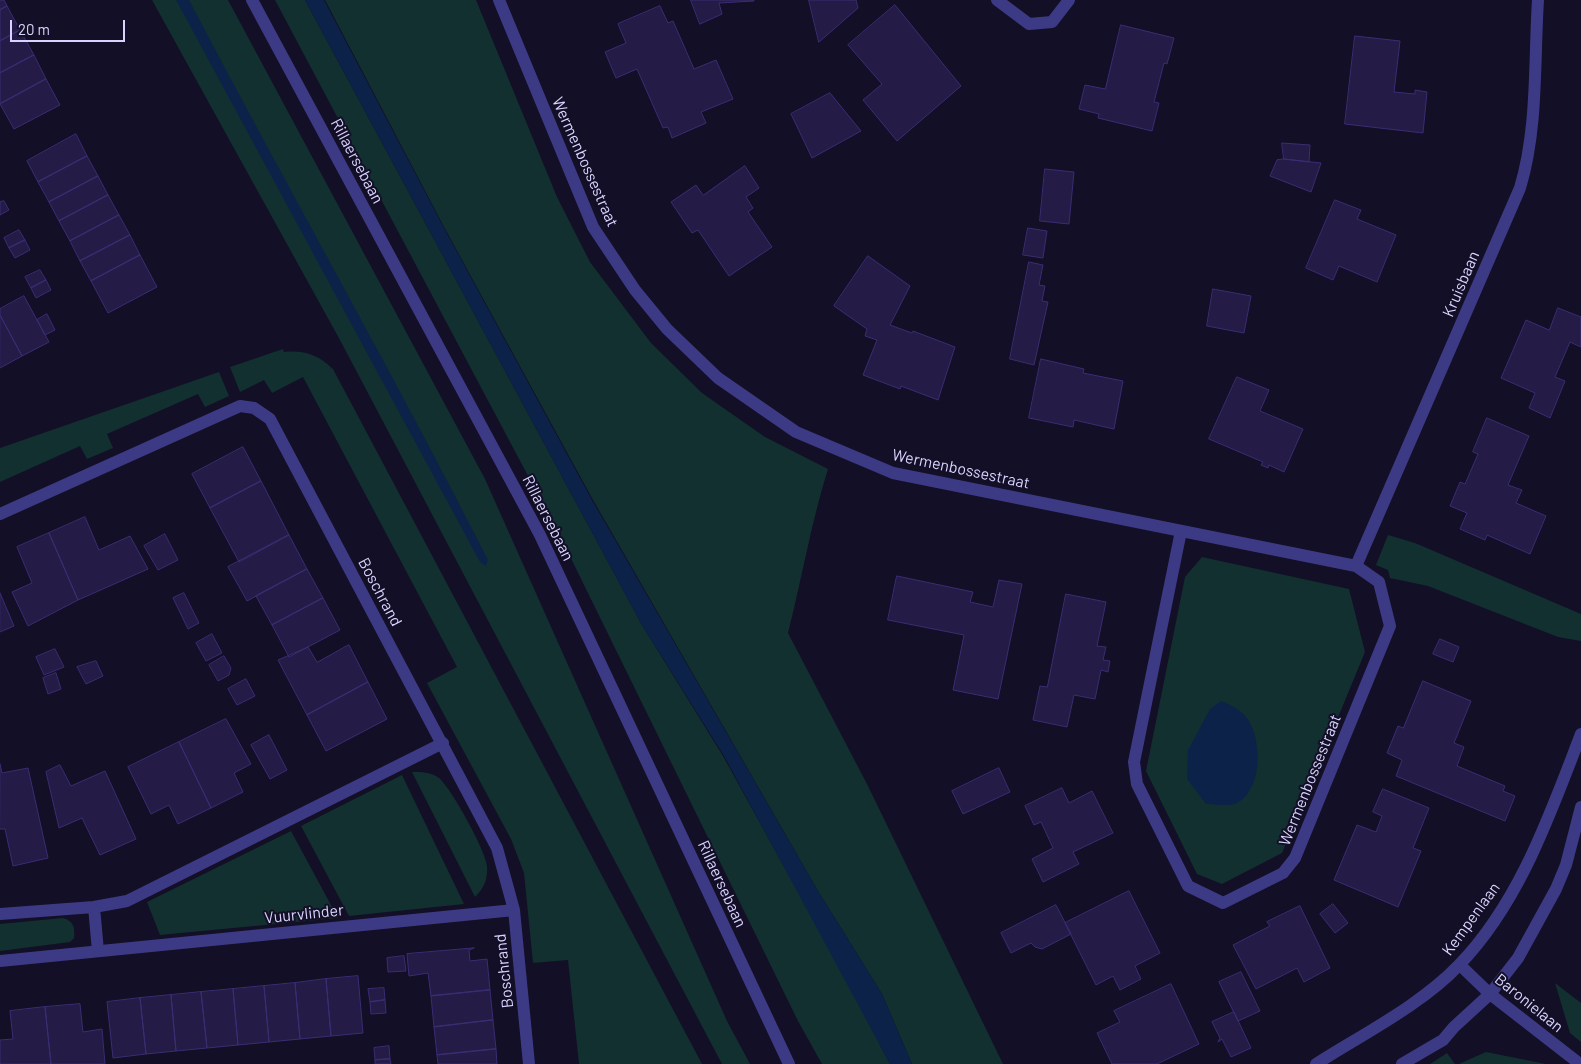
<!DOCTYPE html>
<style>
body{margin:0}
#map{position:relative;width:1581px;height:1064px;overflow:hidden;background:#130f26;font-family:Barlow,sans-serif}
canvas{display:block}
.scale{position:absolute;left:10px;top:20px;width:115px;height:22px;box-sizing:border-box;border:2px solid #d9d4ff;border-top:0;padding-left:6px;font-size:15px;line-height:18px;white-space:nowrap;color:#d9d4ff;-webkit-text-stroke:4px #130f26;paint-order:stroke}
</style>
<div id="map">
<canvas width="1581" height="1064"></canvas>
<div class="scale">20 m</div>
</div>
<script>
const c = document.querySelector('canvas').getContext('2d');
c.lineJoin = 'round';
function fillPath(path, color) {
  c.fillStyle = color;
  c.fill(path, 'evenodd');
}
function stroke(path, color, width, dash) {
  c.strokeStyle = color;
  c.lineWidth = width;
  c.lineCap = dash ? 'butt' : 'round';
  c.setLineDash(dash || []);
  c.stroke(path);
}
function drawText(font, color, halo, rows, align = 'center') {
  c.font = font + ' Barlow,sans-serif';
  c.lineWidth = 4;
  c.setLineDash([]);
  c.textBaseline = 'middle';
  c.strokeStyle = halo;
  c.fillStyle = color;
  for (const [text, x, y, turn = 0] of rows) {
    c.save();
    c.translate(x, y);
    c.rotate((+turn || 0) * Math.PI / 180);
    c.textAlign = isNaN(turn) ? turn : align;
    if (halo) c.strokeText(text, 0, 0);
    c.fillText(text, 0, 0);
    c.restore();
  }
}
fillPath(new Path2D(`
 M152,0h76l257,479 242,542 23,43h-28l-382,-724z
 M275,0h30l337,625 81,131 111,201 56,107h-68l-24,-43 -238,-485z
 M325,0h151l81,197 33,65 61,81 51,50 63,44 63,32c-17,54 -26,109 -40,164l79,151 136,280h-91l-30,-70 -64,-103 -225,-391 -149,-273z
 M283,349l1,3c21,-2 34,3 49,17l369,695h-123l-11,-104 -35,3 -9,-90 -13,-34 -84,-156 30,-16 -154,-290 -31,16 -8,-13 -24,12 -10,-25z
 M219,372l10,24 -24,11 -7,-13 -91,40 6,14 -26,11 -7,-13 -80,36v-34z
 M1388,535l27,8 166,71v27l-23,-4 -130,-51 -38,-8 -2,-8 -12,-5z
 M1202,557l147,32 16,63 -83,201 -60,31 -25,-10 -51,-103 39,-194z
 M412,772c9,0 19,0 27,6 12,10 47,73 48,88 1,13 -3,22 -12,31z
 M402,775l62,129 -115,12 -48,-90z
 M291,831l47,87 -178,17 -13,-33z
 M63,918c11,3 12,10 11,20l-4,4 -70,9v-27z
 M1555,983l26,20v39l-11,-9z
 M1486,1052l60,12h-87z
 M1447,1053l8,11h-25z`), '#12302f');
fillPath(new Path2D(`
 M176,0h13c98,187 203,371 299,560l-2,6 -6,-4z
 M305,0h19l120,228 148,272 226,391 64,103 30,70h-22l-166,-308 -82,-131z
 M1221,701c12,5 21,9 28,20 13,22 13,69 -12,82 -7,4 -23,1 -31,1l-19,-25 1,-29 22,-41z`), '#0c2248');
const building = new Path2D(`
 M0,0h4l3,6 -7,4z
 M691,0h63v1l-35,2 3,11 -22,10z
 M809,0h47l2,8 -39,34z
 M895,5l66,81 -64,55 -34,-41 19,-16 -34,-39z
 M7,6l13,24 -20,11v-31z
 M660,6l8,17 5,-2 21,48 22,-9 17,39 -32,13 5,11 -34,15 -4,-11 -5,1 -26,-59 -21,9 -11,-26 21,-9 -8,-19z
 M1121,25l53,13 -7,26 -3,-1 -10,39 5,1 -7,28 -54,-13 1,-4 -20,-5 6,-24 20,4z
 M20,30l14,25 -34,18v-32z
 M1355,36l45,5 -6,51 21,2v-4l12,2 -4,41 -78,-9z
 M34,55l12,24 -46,25v-31z
 M46,79l14,26 -46,24 -14,-25z
 M830,93l31,38 -49,27 -21,-44z
 M76,134l11,22 -49,26 -11,-21z
 M1282,143l28,2 -1,17 -25,-3z
 M87,156l11,20 -49,26 -11,-20z
 M1284,159l37,4 -10,29 -41,-16 7,-16z
 M745,166l14,22 -13,9 7,11 -5,4 24,35 -43,29 -31,-46 -6,3 -21,-31 25,-17 7,10z
 M1045,169l29,3 -5,52 -29,-3z
 M98,176l10,19 -49,26 -10,-19z
 M108,195l11,20 -49,26 -11,-20z
 M1335,200l26,10 -4,9 39,16 -19,47 -38,-16 -6,14 -27,-12z
 M4,201l5,9 -9,5v-13z
 M119,215l11,20 -50,26 -10,-20z
 M1028,228l19,3 -4,27 -20,-3z
 M19,230l6,10 -16,8 -5,-10z
 M130,235l10,20 -49,26 -11,-20z
 M25,240l5,10 -15,8 -6,-10z
 M140,255l17,32 -49,26 -17,-32z
 M868,256l42,30 -20,39 22,8 1,-2 42,16 -17,53 -37,-14 -1,3 -37,-14 14,-35 -12,-4 2,-7 -33,-23z
 M1029,262l14,3 -4,20 6,1 -3,15 6,1 -14,63 -24,-6z
 M40,270l6,10 -15,8 -6,-11z
 M46,280l5,10 -15,8 -5,-10z
 M1213,289l38,7 -7,37 -37,-7z
 M24,296l25,46 -27,14 -22,-41v-6z
 M1558,308l23,9v30l-11,-5 -15,35 10,4 -15,37 -21,-10 6,-15 -34,-15 25,-58 23,10z
 M47,314l8,16 -10,5 -8,-15z
 M0,315l22,41 -22,12z
 M1041,359l43,10 -1,4 40,8 -9,48 -40,-9 -1,7 -44,-9z
 M1237,377l32,13 -9,21 43,18 -19,43 -15,-7 -1,3 -7,-3 2,-3 -54,-23z
 M1487,418l42,18 -21,49 14,5 -6,13 30,13 -16,38 -43,-19 -2,5 -25,-11 7,-16 -17,-7 10,-24 5,2 13,-30 -5,-2z
 M243,447l18,34 -51,27 -18,-34z
 M261,481l28,54 -50,27 -29,-54z
 M85,517l14,33 31,-14 18,33 -70,31 -29,-67z
 M49,533l29,67 -50,26 -16,-34 20,-9 -15,-36z
 M165,534l13,26 -20,10 -14,-24z
 M289,535l18,34 -60,32 -19,-34z
 M307,569l16,29 -51,27 -16,-29z
 M897,576l76,16 -3,10 23,5 6,-27 23,4 -24,115 -45,-9 11,-55 -76,-15z
 M0,593l14,33 -14,6z
 M184,593l15,30 -11,6 -15,-31z
 M1066,594l40,8 -9,44 9,1 -3,13 7,1 -2,11 -7,-2 -6,29 -21,-4 -7,32 -34,-7 7,-34 7,1z
 M323,598l17,32 -51,27 -17,-32z
 M212,634l10,19 -16,8 -10,-18z
 M1440,639l19,8 -6,15 -20,-8z
 M349,645l19,37 -61,33 -29,-55 30,-13 9,15z
 M55,649l9,18 -20,8 -8,-18z
 M224,656l7,12 -2,7 -11,6 -9,-16z
 M96,661l7,15 -17,8 -9,-17z
 M56,673l5,16 -13,5 -5,-16z
 M246,679l9,17 -18,9 -9,-16z
 M1423,681l48,20 -17,42 10,4 -7,19 48,20 -2,5 12,5 -10,25 -109,-45 6,-16 -15,-7 11,-27 5,2z
 M368,682l19,37 -61,32 -19,-36z
 M226,719l25,45 -17,9 9,19 -32,16 -32,-66z
 M269,735l18,35 -17,9 -19,-34z
 M179,742l32,66 -33,16 -9,-19 -18,9 -23,-47z
 M0,764l2,9 26,-5 20,90 -35,8 -8,-37h-5z
 M60,765l11,21 34,-15 31,68 -36,16 -18,-37 -23,10 -13,-56z
 M999,768l11,24 -47,22 -11,-23z
 M1062,788l7,15 23,-12 21,42 -40,19 6,12 -36,18 -11,-23 21,-11 -12,-26 -7,3 -9,-19z
 M1383,789l46,19 -16,40 8,3 -23,56 -64,-27 23,-55 19,7 6,-16 -9,-4z
 M1129,891l31,62 -25,13 6,13 -21,11 -7,-14 -17,9 -31,-62z
 M1333,904l15,19 -13,10 -15,-19z
 M1056,905l15,29 -29,15 -7,-2 -4,-4 -20,10 -10,-20z
 M1300,906l30,62 -26,14 -7,-14 -41,21 -23,-44 37,-19 -3,-4z
 M474,948l-5,2 1,11 17,-2 3,31 -59,6 -3,-23 -19,3 -2,-22z
 M404,956l2,15 -18,1 -1,-14z
 M1241,972l19,39 -22,10 -19,-39z
 M358,976l5,57 -32,3 -5,-57z
 M326,979l5,57 -31,3 -5,-56z
 M295,983l5,56 -31,3 -5,-56z
 M1171,984l28,60 -42,20h-45l-15,-31 23,-11 -6,-11z
 M264,986l5,56 -31,3 -5,-56z
 M384,988l1,12 -15,2 -2,-13z
 M233,989l5,56 -31,3 -6,-56z
 M490,990l3,30 -59,7 -3,-31z
 M201,992l6,56 -31,3 -5,-56z
 M171,995l5,56 -30,3 -6,-56z
 M140,998l6,56 -33,4 -6,-56z
 M385,1000l1,13 -15,1 -1,-12z
 M80,1004l3,28 19,-3 3,35h-54l-6,-57z
 M45,1007l6,57h-51v-24l13,-1 -3,-28z
 M1234,1012l17,36 -20,9 -9,-18 -4,3 2,-4 -8,-16z
 M493,1020l3,29 -59,6 -3,-28z
 M389,1046l1,13 -15,1 -1,-12z
 M496,1049l1,15h-59l-1,-9z
 M390,1059l1,5h-16v-4z`);
fillPath(building, '#241b47');
stroke(building, '#3b2d73', 1);
stroke(new Path2D(`
 M252,0l288,535 249,529
 M499,0l94,227 42,63 32,39 51,49 78,54 97,41 463,93 23,16 11,44 -95,232 -12,15 -60,30 -35,-17 -51,-102 -3,-22 47,-231
 M997,0l32,24 23,-2 17,-22
 M0,514l240,-108 14,2 16,11 227,429 17,62 15,154
 M1356,566l164,-378c18,-59 14,-126 18,-188
 M94,907l4,44
 M0,914l94,-7 33,-6 316,-158
 M0,961l514,-51
 M1460,965l30,29 90,70
 M1316,1064c47,-30 105,-59 143,-99 61,-63 91,-151 122,-231
 M1402,1064l41,-24 11,-13 36,-33 28,-36 38,-69 10,-24 15,-58`), '#3d3a85', 12);
drawText('16px', '#d9d4ff', '#130f26', [
 ["Rillaersebaan",357,161,62],
 ["Wermenbossestraat",585,162,66],
 ["Kruisbaan",1461,284,-67],
 ["Wermenbossestraat",961,469,12],
 ["Rillaersebaan",548,518,63],
 ["Boschrand",380,592,62],
 ["Wermenbossestraat",1310,780,-68],
 ["Rillaersebaan",722,884,65],
 ["Vuurvlinder",304,914,-6],
 ["Kempenlaan",1471,919,-54],
 ["Boschrand",504,971,-96],
 ["Baronielaan",1529,1003,39]
]);
</script>
